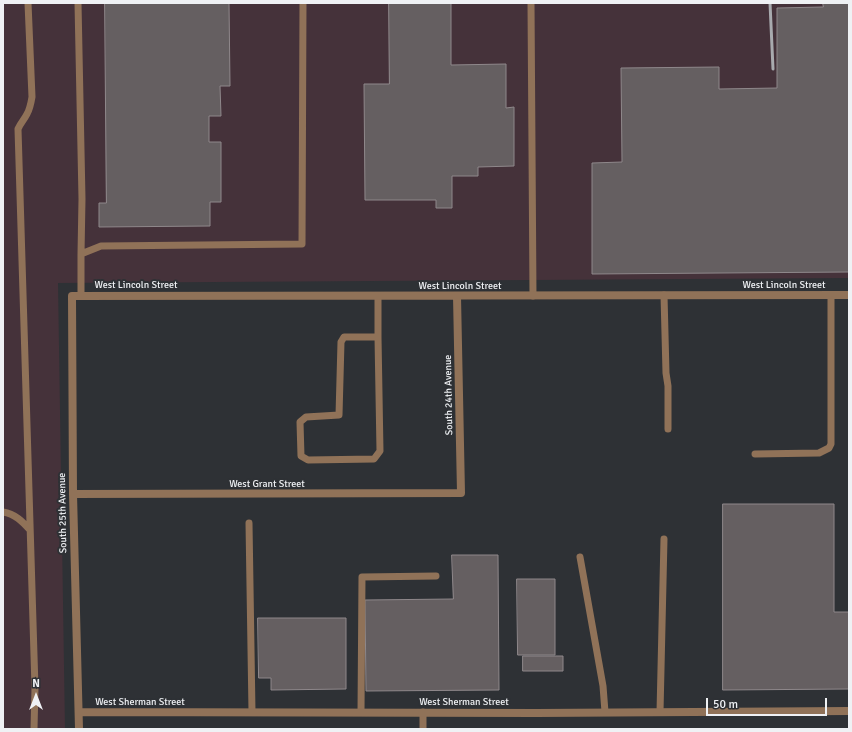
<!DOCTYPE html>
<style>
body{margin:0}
#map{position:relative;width:852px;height:732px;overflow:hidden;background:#2e3135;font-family:Signika,sans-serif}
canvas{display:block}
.frame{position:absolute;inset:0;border:4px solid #eff1f4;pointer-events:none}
.north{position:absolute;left:16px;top:676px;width:40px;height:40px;-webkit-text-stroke:3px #2e3135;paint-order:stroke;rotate:0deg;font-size:11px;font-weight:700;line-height:16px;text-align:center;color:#eff1f4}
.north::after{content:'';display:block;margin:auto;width:14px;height:18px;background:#eff1f4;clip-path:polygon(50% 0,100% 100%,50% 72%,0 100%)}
.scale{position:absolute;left:706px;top:698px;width:121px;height:18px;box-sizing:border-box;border:2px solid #eff1f4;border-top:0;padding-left:5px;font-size:12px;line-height:14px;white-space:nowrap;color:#eff1f4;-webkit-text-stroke:3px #2e3135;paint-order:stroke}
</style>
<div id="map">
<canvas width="852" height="732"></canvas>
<div class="frame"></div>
<div class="north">N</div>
<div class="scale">50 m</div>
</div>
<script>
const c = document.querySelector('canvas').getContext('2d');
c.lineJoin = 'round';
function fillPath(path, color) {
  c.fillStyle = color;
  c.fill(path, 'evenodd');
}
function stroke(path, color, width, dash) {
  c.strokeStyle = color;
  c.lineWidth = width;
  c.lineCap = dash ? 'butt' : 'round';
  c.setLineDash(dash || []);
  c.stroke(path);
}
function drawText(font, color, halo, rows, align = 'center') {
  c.font = font + ' Signika,sans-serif';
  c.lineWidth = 4;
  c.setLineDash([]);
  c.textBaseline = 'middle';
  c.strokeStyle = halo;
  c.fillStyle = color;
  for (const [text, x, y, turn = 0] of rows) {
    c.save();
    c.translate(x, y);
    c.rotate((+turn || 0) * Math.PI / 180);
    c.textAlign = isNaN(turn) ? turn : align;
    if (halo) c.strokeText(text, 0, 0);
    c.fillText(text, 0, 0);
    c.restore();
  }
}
fillPath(new Path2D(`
 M3,3h846v275l-791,5 7,446h-62z`), '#45323a');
const building = new Path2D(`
 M105,3h124l1,83h-10l1,30h-12v26h12v60h-11v24l-111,1v-24h7z
 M389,3h62v62l55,-1v44l8,-1v59l-36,1v9h-26v32h-16v-8h-71l-1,-116h25z
 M823,3h26v269l-257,2v-111l30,-1 -1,-94 98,-1v22l58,-1v-80l46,-1z
 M723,504h111v108h15v77l-126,1z
 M452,555h46l1,135 -133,1 -1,-91 88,-1z
 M517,579h38v76h-37z
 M258,618h88v71l-75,1v-12h-12z
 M523,656h40v15h-40z`);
fillPath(building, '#655f61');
stroke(building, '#8f888b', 1);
stroke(new Path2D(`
 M28,3l4,94c-1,6 -2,12 -5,17 -3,6 -6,8 -9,15l17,559 -1,41
 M78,3l4,196 -1,55
 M531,3l2,293
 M81,295v-41l20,-8 201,-2 1,-241
 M664,295l2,78 2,13v43
 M378,296v41l2,114 -6,8 -66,1 -7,-4 -1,-34 6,-5 33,-2 2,-73 3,-5h34
 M755,454l64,-1 10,-5 2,-4v-149
 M3,512c12,2 19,9 27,18
 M249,523l3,189
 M580,557l23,129 2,26
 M361,712l1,-135 74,-1
 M423,712v17
 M660,712l4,-173`), '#907258', 7);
stroke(new Path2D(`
 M73,494l388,-1 -4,-197
 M79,712l458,1 312,-2
 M79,729l-6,-235 -1,-198 777,-1`), '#907258', 8);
stroke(new Path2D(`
 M770,3l3,66`), '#a8aaae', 3);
drawText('10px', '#eff1f4', '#2e3135', [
 ["West Lincoln Street",136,285],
 ["West Lincoln Street",784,285],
 ["West Lincoln Street",460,286],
 ["South 24th Avenue",449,395,-91],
 ["West Grant Street",267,484],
 ["South 25th Avenue",63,513,-91],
 ["West Sherman Street",140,702],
 ["West Sherman Street",464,702]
]);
</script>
